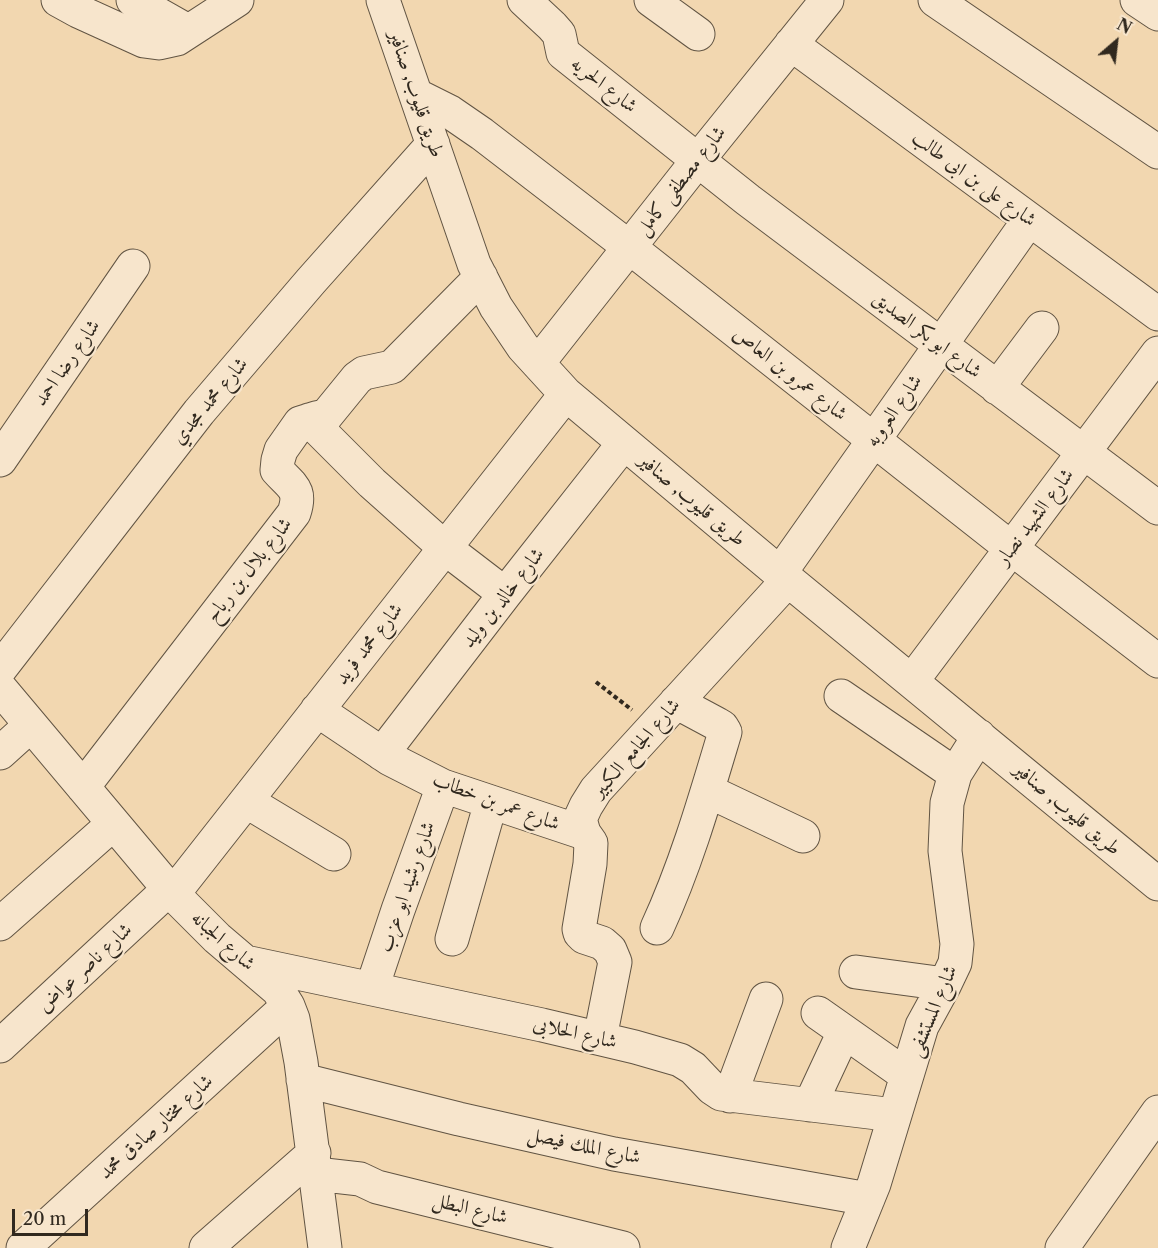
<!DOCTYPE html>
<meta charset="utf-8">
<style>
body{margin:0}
#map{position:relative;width:1158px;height:1248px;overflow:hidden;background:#f2d7b0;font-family:"Libre Caslon Text",serif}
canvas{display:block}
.north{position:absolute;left:1086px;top:12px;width:60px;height:60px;-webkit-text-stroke:4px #f7e5cc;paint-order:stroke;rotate:28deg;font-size:16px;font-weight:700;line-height:24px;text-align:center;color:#31291f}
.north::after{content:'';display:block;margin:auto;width:21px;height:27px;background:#31291f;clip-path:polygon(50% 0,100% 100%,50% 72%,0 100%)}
.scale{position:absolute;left:12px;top:1209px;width:76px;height:27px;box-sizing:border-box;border:3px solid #31291f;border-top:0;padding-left:8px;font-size:18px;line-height:21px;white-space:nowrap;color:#31291f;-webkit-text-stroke:4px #f7e5cc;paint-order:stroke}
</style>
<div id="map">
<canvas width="1158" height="1248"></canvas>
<div class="north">N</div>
<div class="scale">20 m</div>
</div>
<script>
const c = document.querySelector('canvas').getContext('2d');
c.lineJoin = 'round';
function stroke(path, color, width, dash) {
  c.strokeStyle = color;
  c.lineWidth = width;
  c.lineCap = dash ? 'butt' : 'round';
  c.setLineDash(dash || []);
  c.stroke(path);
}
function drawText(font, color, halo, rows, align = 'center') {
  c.font = font + ' "Libre Caslon Text",Amiri,serif';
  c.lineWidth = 4.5;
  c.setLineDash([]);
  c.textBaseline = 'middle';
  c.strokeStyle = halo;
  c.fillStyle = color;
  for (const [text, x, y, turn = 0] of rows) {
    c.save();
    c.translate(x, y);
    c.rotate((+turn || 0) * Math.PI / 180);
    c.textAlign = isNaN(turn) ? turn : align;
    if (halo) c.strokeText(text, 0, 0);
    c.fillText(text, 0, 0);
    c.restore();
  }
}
const minor = new Path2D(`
 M58,0l20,11 66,30 15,2 18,-4 60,-39
 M133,0l55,31
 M383,0l91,264 22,43 27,40 43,47 222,186 370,304
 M524,0l28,26 7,8 4,19 185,147 410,308
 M651,0l47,34
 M935,0l223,152
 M1137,0l21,14
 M791,44l367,270
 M416,95l34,17 32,22 147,113 382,301 147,113
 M538,363l160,-203 129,-160
 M997,388l45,-60
 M309,420l63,63 73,65 60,46
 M0,460l133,-194
 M780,573l249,-353
 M0,669l199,-257 112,-131 122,-137
 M912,681l246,-328
 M0,688l173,206 44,44 61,52 10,16 5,13 8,43 24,186
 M841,696l114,78
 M317,710l73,49 53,27 141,47
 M0,753l31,-28
 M382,754l123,-160 119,-151
 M83,787l211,-274c8,-24 -2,-26 -17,-43l1,-10 3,-10 19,-27 16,-5 10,-2 31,-38 7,-5 28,-6 89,-90
 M708,791l95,45
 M246,801l88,53
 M173,894l393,-500
 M0,924l113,-100
 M657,928c29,-63 48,-129 68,-196l-3,-5 -5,-3 -41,-22
 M452,939l39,-137
 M250,963l292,62 93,22 45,13 13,8 19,20 9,6 173,21
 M856,972l89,12
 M372,988l26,-78 45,-124
 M818,1013l88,62
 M600,1038l15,-76 -5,-12 -8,-7 -18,-6 -4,-4 -1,-4 11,-65 1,-21 -7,-10 -4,-14 6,-13 10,-16 192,-210
 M0,1046l169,-157
 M303,1080l156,39 155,35 254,45
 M730,1096l36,-97
 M810,1105l34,-73
 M316,1174l44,5 17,8 246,61
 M23,1248l265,-242
 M206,1248l108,-95
 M848,1248l26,-64 48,-158 23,-42 10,-21 2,-19 -12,-93 2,-48 8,-29 24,-38
 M1062,1248l96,-136`);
stroke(minor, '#615443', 35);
stroke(new Path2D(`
 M596,682l36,28`), '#31291f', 4, [4.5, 3]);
stroke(minor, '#f7e5cc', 33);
drawText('20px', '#31291f', '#f7e5cc', [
 ["شارع الحريه",604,85,38],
 ["طريق قليوب, صنافير",416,94,71],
 ["شارع على بن ابى طالب",974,179,36],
 ["شارع مصطفى كامل",681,181,-52],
 ["شارع ابو بكر الصديق",927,335,37],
 ["شارع رضا احمد",67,363,-55],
 ["شارع عمرو بن العاص",790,374,38],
 ["شارع محمد مجدي",210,401,-50],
 ["شارع العروبه",894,411,-55],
 ["طريق قليوب, صنافير",692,500,40],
 ["شارع الشهيد نصار",1035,517,-53],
 ["شارع بلال بن رباح",249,570,-52],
 ["شارع خالد بن وليد",503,598,-52],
 ["شارع محمد فريد",369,644,-52],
 ["شارع الجامع الكبير",636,748,-49],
 ["شارع عمر بن خطاب",496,802,20],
 ["طريق قليوب, صنافير",1067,809,40],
 ["شارع رشيد ابو عزب",407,887,-71],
 ["شارع الجبانه",223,941,42],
 ["شارع ناصر عواض",85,968,-43],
 ["شارع المستشفى",933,1011,-67],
 ["شارع الحلابى",575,1033,13],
 ["شارع مختار صادق محمد",156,1127,-42],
 ["شارع الملك فيصل",584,1146,12],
 ["شارع البطل",470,1209,14]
]);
</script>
